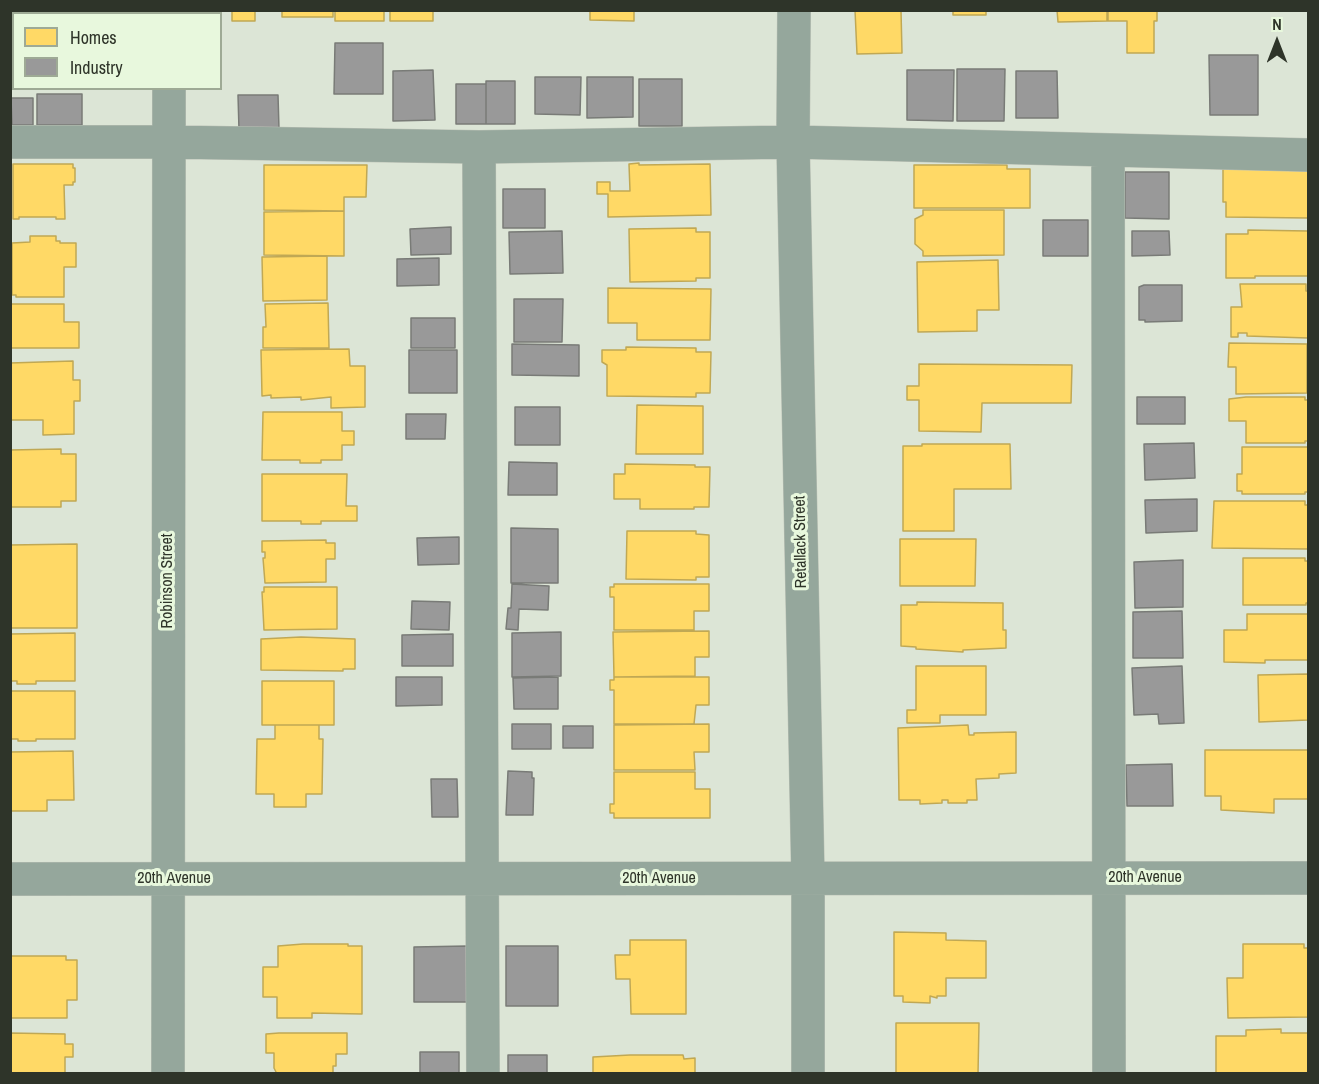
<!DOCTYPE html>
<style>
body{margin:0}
#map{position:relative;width:1319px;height:1084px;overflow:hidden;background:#dce5d6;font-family:"Archivo Narrow",sans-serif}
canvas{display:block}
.frame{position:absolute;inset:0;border:12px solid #2e3429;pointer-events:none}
.legend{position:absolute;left:12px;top:12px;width:210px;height:78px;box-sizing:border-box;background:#e8f8dd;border:2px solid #9eaa95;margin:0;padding:8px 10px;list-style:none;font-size:18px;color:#2e3429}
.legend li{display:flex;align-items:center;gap:12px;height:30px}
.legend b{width:30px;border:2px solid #9eaa95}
.north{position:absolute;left:1247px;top:12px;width:60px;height:60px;-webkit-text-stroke:4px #e8f8dd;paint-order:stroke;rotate:0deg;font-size:16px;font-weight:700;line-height:24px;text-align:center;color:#2e3429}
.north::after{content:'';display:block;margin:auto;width:21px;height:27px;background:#2e3429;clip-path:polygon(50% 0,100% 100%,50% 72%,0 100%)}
</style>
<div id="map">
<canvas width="1319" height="1084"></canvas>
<div class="frame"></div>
<ul class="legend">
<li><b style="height:16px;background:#ffd966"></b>Homes</li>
<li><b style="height:16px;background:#999"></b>Industry</li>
</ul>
<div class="north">N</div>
</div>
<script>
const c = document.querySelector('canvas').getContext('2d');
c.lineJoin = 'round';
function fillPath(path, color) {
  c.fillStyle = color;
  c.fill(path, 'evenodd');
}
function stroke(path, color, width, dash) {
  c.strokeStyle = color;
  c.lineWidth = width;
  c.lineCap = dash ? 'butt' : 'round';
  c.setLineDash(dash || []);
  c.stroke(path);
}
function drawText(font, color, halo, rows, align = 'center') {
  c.font = font + ' "Archivo Narrow",sans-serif';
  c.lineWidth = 6;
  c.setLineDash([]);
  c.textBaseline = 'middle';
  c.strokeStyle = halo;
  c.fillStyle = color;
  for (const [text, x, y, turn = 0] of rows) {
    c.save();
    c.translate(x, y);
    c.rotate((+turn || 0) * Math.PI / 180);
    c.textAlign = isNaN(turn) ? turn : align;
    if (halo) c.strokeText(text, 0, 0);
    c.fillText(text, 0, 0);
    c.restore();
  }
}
const homes = new Path2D(`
 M232,10h23v11h-23z
 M282,10h51v7h-51z
 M335,10h49v11h-49z
 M390,10h43v11h-43z
 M590,10h44v11l-44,-1z
 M855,10h46l1,43 -45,1z
 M953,10h33v5h-33z
 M1057,10h50v11l-49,1z
 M1108,10h49v11h-3v32h-27v-32h-19z
 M639,163v2l71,-1 1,51 -103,2v-23h-11v-12h13v9h20l-1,-27z
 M1308,163v55l-82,-1v-15h-3v-34z
 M13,164h60v4h2v14h-2v3h-9l1,34h-9v-2h-37v2h-6z
 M264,165h103l-1,32h-22v14l-80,-1z
 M914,165h93v4h23v39h-116z
 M923,210h81v45l-81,1v-5l-8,-7v-25l8,-4z
 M344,211v45l-80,-1v-43z
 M696,228v4h14v46h-14v3l-66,1 -1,-53z
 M1248,230l60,1v45h-53v2h-29v-44h22z
 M30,236h26v5h4v2h16v24h-12v30h-48v-2h-4v-52l18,-1z
 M327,256v44l-64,1 -1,-44z
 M998,260l1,50h-22v21l-59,1 -1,-70z
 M1240,284h66v7h2v47l-61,-2v-3h-9v4h-7v-30h11z
 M608,288l103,1 -1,51h-73v-17h-29z
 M328,303l1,45h-66v-21h3l-1,-23z
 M10,304h54v18h15v26h-69z
 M1229,343l78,1v49l-71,1v-27h-8z
 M626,347l70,1v4h15l-1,41h-14v4l-89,-1v-31l-5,-3v-12h24z
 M349,349l1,17h15v41l-34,1v-11l-30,3v-3l-30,1v-3l-9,1 -1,-46z
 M73,361v19h7v21h-6v33l-31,1v-15h-33v-57z
 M919,364l153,1 -1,38h-89l-1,29 -62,-1v-31h-12v-14h12z
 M1246,397h59v3h3v41h-3v2h-59v-22h-17v-22z
 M637,405l66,1v48h-67z
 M263,412h79v19h12v14h-12v15h-21v3h-21v-3h-38z
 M922,444h88l1,45h-57v42h-51v-85h19z
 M1242,447h66v45h-3v2h-63v-3h-5v-17h5z
 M61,449v5h15v47h-15v6h-51v-57z
 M625,464l70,1v2h15l-1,40h-15v2h-54v-10h-26v-25h11z
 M262,474h85l-1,32h11v15h-36v3h-20v-3h-39z
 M1214,501h91v4h3v44l-96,-1z
 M627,531h69v3l13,1v42h-13v3l-70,-1z
 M900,539h76l-1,47h-75z
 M326,540v3h9v16h-9v23l-61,1 -2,-25h2v-6h-3v-11z
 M77,544v84h-67v-83z
 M1243,558h62v3h3v42h-2v2h-63z
 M614,584h95v27h-15v19h-80v-33h-4v-10h4z
 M264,587h73v42l-73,1 -2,-38h2z
 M917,602l86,1v27h3v18l-43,2v2l-47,-3v-2l-15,-1v-41h16z
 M1247,614h61v46h-43v3l-41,-1v-32h23z
 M709,631v26h-14v19l-81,1 -1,-45z
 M75,633v48h-39v3h-19v-3h-7v-47z
 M301,637l54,2v30h-12v2l-82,-1v-31z
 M916,666h70v49h-46v8h-33v-13h9z
 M1308,674v46l-49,2 -1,-47z
 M614,677h95v28h-13l-2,19h-80v-34h-4v-10h4z
 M262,681h72v44h-72z
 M10,691h65v48h-39v2h-18v-2h-8z
 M709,724v28h-15l1,18h-81v-45z
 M275,725h44v14h4l-1,55h-16v13h-32v-13h-18l1,-55h18z
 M968,725l1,10h5v-2l42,-1v41l-17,1v4l-23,1 1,21h-10v3h-19v-3h-6v3l-22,1v-4h-21l-1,-72z
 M1205,750h103v49h-34v14l-53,-3v-14h-16z
 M73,751l1,49h-27v11h-37v-59z
 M614,772h81v17h15v29h-96v-5h-4v-9h4z
 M894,932l52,1v7l40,1v37h-40v18h-9v2l-7,-2v7l-27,-1v-6h-9z
 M630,940h56v74h-55l-1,-35h-14l-1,-24h15z
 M303,944h45v2h14v68l-50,-1v5h-35v-21h-14v-30h15v-21z
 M1243,944h61v4h4v69l-80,1 -1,-40h16z
 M10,956h56v4h11v40h-10v18h-57z
 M896,1023h83l-1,51h-82z
 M1281,1029v4h27v41h-92v-38h30v-6z
 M10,1033l55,1v10h8v13h-8v17h-55z
 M279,1033h68v21h-11v12h-3v8h-56l-3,-6v-15h-8v-19z
 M630,1055h53l1,4 11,-1v16h-102v-17z`);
fillPath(homes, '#ffd966');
stroke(homes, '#c0a854', 1.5);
const industry = new Path2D(`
 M335,43h48v51h-49z
 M1209,55h49v60h-48z
 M957,69h48l-1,52h-47z
 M433,70l2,50 -42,1v-50z
 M907,70h47l-1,51 -46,-1z
 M1016,71h41l1,47h-42z
 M535,77h46l-1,38 -45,-1z
 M587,77h46v40l-46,1z
 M639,79h43v47h-43z
 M486,81h29v43h-29z
 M456,84h30v40h-30z
 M37,94h45v31h-45z
 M238,95h40l1,34 -40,1z
 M11,98h22v27h-21z
 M1125,172h44v47l-44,-1z
 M503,189h42v39h-42z
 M1043,220h45v36h-45z
 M451,227v27l-40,1 -1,-26z
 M562,231l1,42 -53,1 -1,-42z
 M1132,231h37l1,24 -38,1z
 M439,258v27l-42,1v-27z
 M1144,285h38v36l-37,1v-2h-6v-33z
 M514,299h49l-1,43h-48z
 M411,318h44v30h-44z
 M512,344l67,1v31l-67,-1z
 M409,350h48v43h-48z
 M1137,397h48v27h-48z
 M515,407h45v38h-45z
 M406,414h40l-1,25h-39z
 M1194,443l1,35 -50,2 -1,-36z
 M509,462l48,1v32h-49z
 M1197,499v32l-51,2 -1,-33z
 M511,528l47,1v54h-47z
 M459,537v27l-41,1 -1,-27z
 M1183,560v47l-48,1 -1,-46z
 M512,584l37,2 -1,24 -29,-1 -1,21 -12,-1 2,-21h3z
 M412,601l38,1 -1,28 -38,-1z
 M1182,611l1,47h-50v-46z
 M561,632v44l-49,1v-44z
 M453,634v32h-51v-31z
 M1182,666l2,57 -25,1 -1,-10 -24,1 -2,-47z
 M396,677h46v28l-46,1z
 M558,677v32h-44l-1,-31z
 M512,724h39v25h-39z
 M563,726h30v22h-30z
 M1172,764l1,42h-46l-1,-41z
 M508,771l24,1v6h2l-1,37h-27z
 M431,779h26l1,38h-26z
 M467,946v56h-53v-55z
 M506,946h52v60h-52z
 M420,1052h39v22h-39z
 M508,1055h39v19h-39z`);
fillPath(industry, '#999');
stroke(industry, '#797b77', 1.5);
const minor = new Path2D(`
 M169,10v4
 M794,10l-1,132 15,737v195
 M10,142h159l310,5 314,-5 515,13
 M479,147l4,927
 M1108,151l1,923
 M10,879l1298,-1
 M168,1074l1,-986`);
stroke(minor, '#bac0b5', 34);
stroke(minor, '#95a79c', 33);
drawText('16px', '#2e3429', '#e8f8dd', [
 ["Retallack Street",801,542,-91],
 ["Robinson Street",168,581,-90],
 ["20th Avenue",1145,878],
 ["20th Avenue",174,879],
 ["20th Avenue",659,879]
]);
</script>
